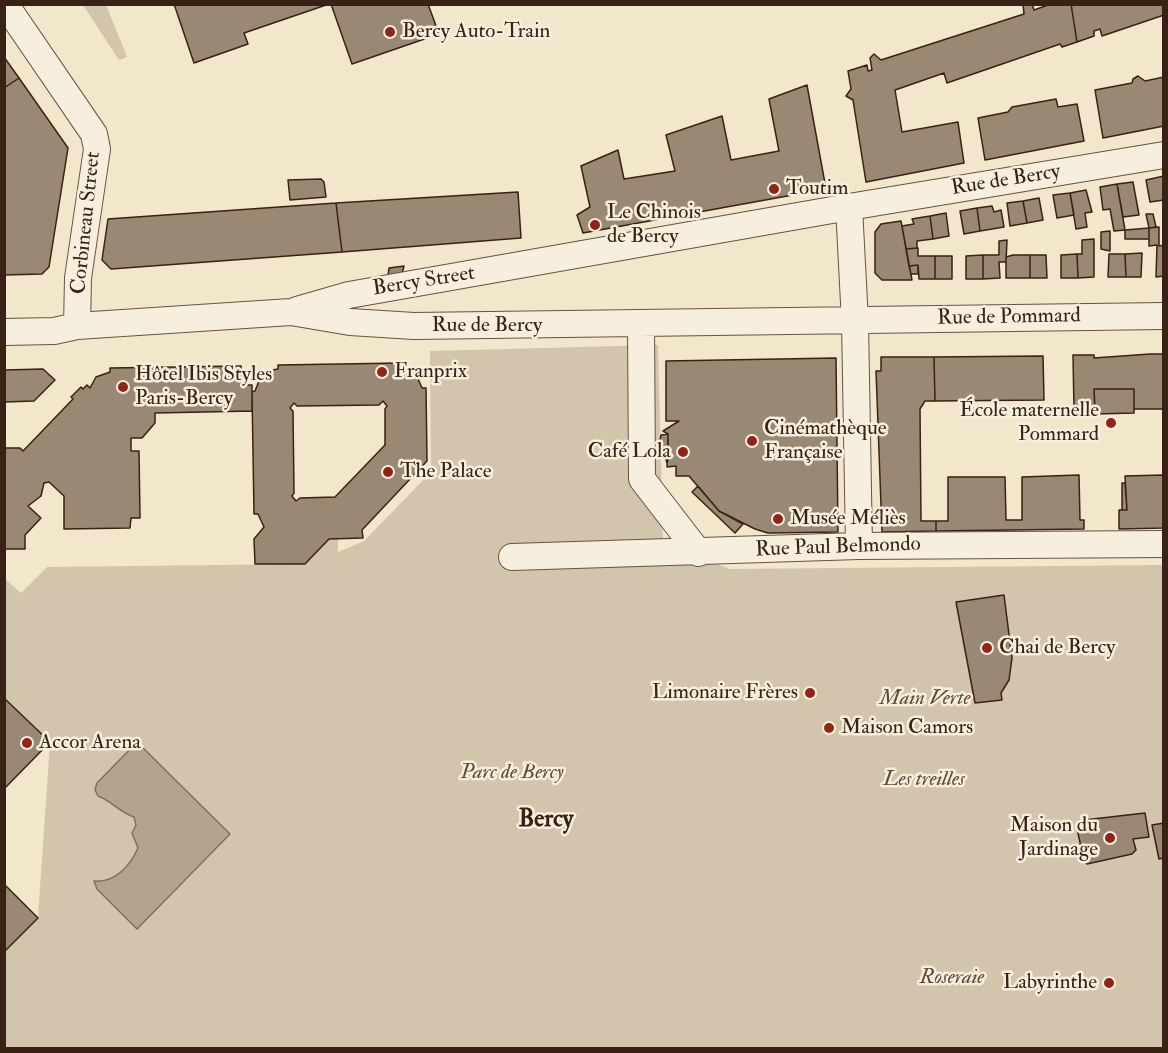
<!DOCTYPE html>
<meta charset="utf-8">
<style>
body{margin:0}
#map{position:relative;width:1168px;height:1053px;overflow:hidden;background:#f2e7ca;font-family:"IM FELL Double Pica",serif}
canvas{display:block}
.frame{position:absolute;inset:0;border:6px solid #392115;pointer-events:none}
</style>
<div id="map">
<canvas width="1168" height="1053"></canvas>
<div class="frame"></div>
</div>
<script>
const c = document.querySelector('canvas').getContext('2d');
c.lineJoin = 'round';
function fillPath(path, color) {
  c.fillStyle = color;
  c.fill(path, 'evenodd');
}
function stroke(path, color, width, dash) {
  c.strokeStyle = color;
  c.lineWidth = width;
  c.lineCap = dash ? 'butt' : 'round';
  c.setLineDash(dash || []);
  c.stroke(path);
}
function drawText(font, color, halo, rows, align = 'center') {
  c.font = font + ' "IM FELL Double Pica",serif';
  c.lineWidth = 5;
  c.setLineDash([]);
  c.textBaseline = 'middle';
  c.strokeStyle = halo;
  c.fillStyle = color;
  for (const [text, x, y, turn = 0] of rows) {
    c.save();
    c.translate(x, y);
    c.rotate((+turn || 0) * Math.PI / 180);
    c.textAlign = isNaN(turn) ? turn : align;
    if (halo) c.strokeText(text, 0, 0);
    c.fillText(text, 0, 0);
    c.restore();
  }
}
fillPath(new Path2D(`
 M83,5h23l21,52 -8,3z
 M658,345l5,196 66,28 434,-4v483h-1158v-96l33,-35 12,-175 -45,-44 -1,-120 17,15 26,-26 258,-3 24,-25 9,-1v14l26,-11 67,-69 -1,-121z`), '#d3c5ab');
const water = new Path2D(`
 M137,742l93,92 -93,95 -40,-40 -3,-8c21,2 36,-15 44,-33l-6,-15 4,-8 -2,-8c-15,-5 -22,-16 -36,-21l-3,-6 2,-7z`);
fillPath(water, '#b3a48c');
stroke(water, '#82705c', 1.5);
const building = new Path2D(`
 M174,4h155l-85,29 4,11 -54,19z
 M331,4h97l11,30 -87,30z
 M1032,4l2,6 17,-6h20l6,38 -15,5 -2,-3 -113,39 -3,-10 -49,17 7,42 56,-10 6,41 -98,19 -13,-82 -7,-4 5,-7 -3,-18 19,-6 1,6 4,-1 -2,-12 4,-4 7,6 143,-46 -1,-10z
 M1071,4h93v11l-62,21 -2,-7 -6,2v5l-17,6z
 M4,57l15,21 -15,10z
 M1138,76l7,5 19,-4v49l-61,12 -8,-48 37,-7 1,-4z
 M19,78l49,70 -19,119 -7,7 -38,1v-187z
 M807,85l19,104 -243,44 -6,-18 13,-8 -9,-41 37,-16 6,29 51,-8 -9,-36 56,-19 9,44 48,-9 -10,-52z
 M1056,99l2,8 19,-3 7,37 -99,19 -7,-42 30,-6 4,-5z
 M1164,176v24l-14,2 -4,-22z
 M321,179l3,3 2,15 -36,3 -2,-20z
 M1133,182l6,33 -16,2 -6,-33z
 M1117,184l8,46 -11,1 -4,-22 -7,1 -3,-23z
 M1086,190l6,22 -7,1 2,14 -11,2 -6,-36z
 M518,192l3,46 -179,14 -6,-49z
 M1070,193l4,22 -17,3 -4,-23z
 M1039,198l4,22 -16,3 -4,-22z
 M1023,201l4,22 -17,3 -3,-23z
 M336,203l6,49 -231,17 -9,-9 6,-41z
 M992,206l2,6 7,-2 3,17 -24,4 -3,-23z
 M977,208l3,23 -16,3 -4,-23z
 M946,213l3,23 -16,3 -3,-23z
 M1146,214h7l3,13 -7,1z
 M930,216l3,23 -16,2v7l-11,1 -4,-23 12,-2 -2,-5z
 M901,221l11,59h-30l-7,-7v-41l6,-8z
 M1159,227v19l5,-1v31l-8,1 1,-32 -8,1v-18z
 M1149,228v11h-24v-9z
 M1110,231v20l-9,-2v-17z
 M1094,239v38l-16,1 -1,-24h5v-14z
 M1007,240l-1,22h-7l1,16 -17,1v-24h16v-14z
 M918,248v8h17v23h-16l-1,-14 -9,1 -3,-17z
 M1142,253l-1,24h-15l-1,-23z
 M1077,254l1,24h-17v-23z
 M1109,254h16l1,23h-18z
 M983,255v24h-17v-23z
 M1013,255h17v23h-24v-21z
 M1030,255h16l1,23h-17z
 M935,256h17v23h-17z
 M918,265v9h-7l-2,-8z
 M404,266l-2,8 -14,2 1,-8z
 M1150,354h14v55h-30v-20h-40l1,20 -21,1 -1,-55h21v3z
 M1043,356l1,44 -109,1 -1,-44z
 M881,357h53l1,44h-10l-5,8 1,112h15v10l-54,1 -6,-161h5z
 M836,358l2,174 -70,1 -13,-4 -36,-18 -30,-35h-13v-10l-9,1 1,-33 -5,-3 16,-10h-13v-60z
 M401,363v4l15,7 6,14h4l1,73 -65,69 1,8 -34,1 -24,25h-50l-1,-25 10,-12 -6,-13h-4l-2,-122 3,-1 6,-15 6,-5 11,-2v-4zM383,401l4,5 -2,3v36l-50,52 -35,1 -4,3 -4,-5 2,-3 -1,-82 -3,-3 4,-5 3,3 82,-1z
 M241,366v19h11v26l-97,2v10l-13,15h-11v13h8l1,67h-9l-1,10 -66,1v-33l-15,-14 -5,1 -3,13 -13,10 13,12 -16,17v14h-21v-101h16l3,3 50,-52 -2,-2 10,-10 2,2 4,-4 3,3 6,-11 14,-5v-4z
 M43,369l12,11 -21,21 -30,1v-32z
 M1094,389h40v24l-39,1z
 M668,434v26l-1,3 -7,-23 1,-5z
 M1079,475l1,45h4v9l-148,2v-10h12v-44h57l1,43h16v-43z
 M1164,475v53l-45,1v-19h8l-2,-34z
 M1122,483h3l2,27h-5z
 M698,486l21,25 24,13 -8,9 -43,-41z
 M1004,595l8,63 -3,22 -8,13 1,7 -27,3 -19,-101z
 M4,698l46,44 -46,47z
 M1145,813l4,24 -16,2 3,11 -4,4 -45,10 -3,-2 -7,-34 7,-8z
 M1164,823v35l-5,1 -7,-34z
 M4,884l34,34 -34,34z`);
fillPath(building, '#998873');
stroke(building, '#392115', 1.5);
const minor = new Path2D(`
 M5,4l89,130 3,15 -19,129 -1,48
 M849,207l6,115 4,224
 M297,310l52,-15 500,-88 315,-52
 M641,323l1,156 57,74
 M4,332l50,-1 23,-5 214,-14 59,10 64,4 750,-10
 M512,557l347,-11 305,-2`);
stroke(minor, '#675242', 28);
stroke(minor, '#f7efdd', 26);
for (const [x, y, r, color] of [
 [390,32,6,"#8f2418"],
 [774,189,6,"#8f2418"],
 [595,225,6,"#8f2418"],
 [382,372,6,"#8f2418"],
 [123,387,6,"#8f2418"],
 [1111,423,6,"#8f2418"],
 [752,441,6,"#8f2418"],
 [683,452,6,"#8f2418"],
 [388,472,6,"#8f2418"],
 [778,519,6,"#8f2418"],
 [987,648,6,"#8f2418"],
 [810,693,6,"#8f2418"],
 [829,728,6,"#8f2418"],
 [27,743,6,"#8f2418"],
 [1110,838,6,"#8f2418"],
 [1109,983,6,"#8f2418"]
]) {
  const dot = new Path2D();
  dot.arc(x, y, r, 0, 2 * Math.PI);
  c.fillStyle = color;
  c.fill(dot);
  stroke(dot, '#f7efdd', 2);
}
drawText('21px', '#392115', '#f7efdd', [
 ["Bercy Auto-Train",402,32],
 ["Toutim",786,189],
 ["Le Chinois",607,213],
 ["de Bercy",607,237],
 ["Franprix",394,372],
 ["Hôtel Ibis Styles",135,375],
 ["Paris-Bercy",135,399],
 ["École maternelle",1099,411,"right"],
 ["Pommard",1099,435,"right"],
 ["Cinémathèque",764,429],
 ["Française",764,453],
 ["Café Lola",671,452,"right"],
 ["The Palace",400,472],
 ["Musée Méliès",790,519],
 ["Chai de Bercy",999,648],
 ["Limonaire Frères",798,693,"right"],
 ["Maison Camors",841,728],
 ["Accor Arena",39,743],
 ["Maison du",1098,826,"right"],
 ["Jardinage",1098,850,"right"],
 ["Labyrinthe",1097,983,"right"]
], 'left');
drawText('21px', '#392115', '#f7efdd', [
 ["Rue de Bercy",1006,181,-9],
 ["Corbineau Street",87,223,-84],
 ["Bercy Street",424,282,-9],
 ["Rue de Pommard",1009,318,-1],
 ["Rue de Bercy",487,326],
 ["Rue Paul Belmondo",838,548,-2]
]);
drawText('italic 21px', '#604a3a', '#f7efdd', [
 ["Main Verte",925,699],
 ["Parc de Bercy",512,773],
 ["Les treilles",924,780],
 ["Roseraie",952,978]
]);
drawText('bold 24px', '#392115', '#f7efdd', [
 ["Bercy",546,821]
]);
</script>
